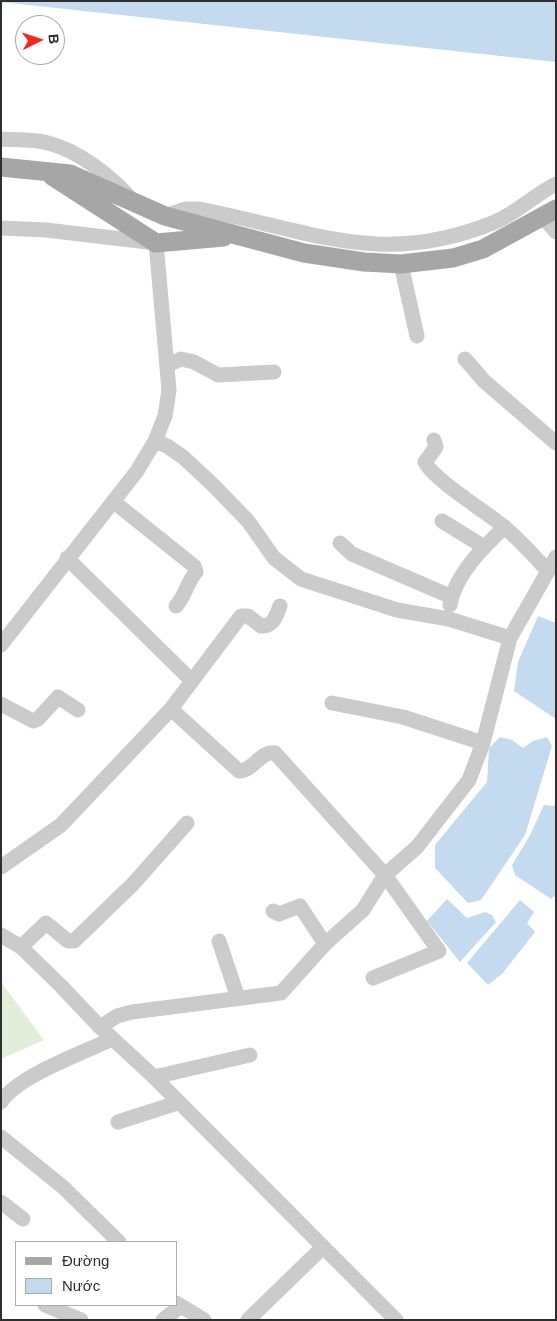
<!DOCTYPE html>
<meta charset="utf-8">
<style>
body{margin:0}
#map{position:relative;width:557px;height:1321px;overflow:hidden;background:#fff;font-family:Helvetica,sans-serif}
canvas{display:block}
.frame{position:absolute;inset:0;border:2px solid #2e2e2e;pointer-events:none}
.legend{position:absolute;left:15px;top:1241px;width:162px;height:65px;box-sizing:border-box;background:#fff;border:1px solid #ababab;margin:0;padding:6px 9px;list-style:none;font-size:15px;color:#2e2e2e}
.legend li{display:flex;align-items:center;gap:10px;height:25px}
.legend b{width:25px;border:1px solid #ababab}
.north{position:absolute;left:15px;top:15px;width:50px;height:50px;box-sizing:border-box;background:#fff;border:1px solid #ababab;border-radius:50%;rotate:86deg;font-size:14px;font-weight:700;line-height:20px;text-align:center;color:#2e2e2e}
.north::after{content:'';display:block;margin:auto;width:18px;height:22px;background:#f52520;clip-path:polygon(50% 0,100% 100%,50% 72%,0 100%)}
</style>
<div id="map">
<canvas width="557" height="1321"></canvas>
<div class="frame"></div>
<ul class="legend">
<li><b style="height:6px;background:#a6a6a6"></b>Đường</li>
<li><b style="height:14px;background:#c4daee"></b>Nước</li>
</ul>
<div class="north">B</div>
</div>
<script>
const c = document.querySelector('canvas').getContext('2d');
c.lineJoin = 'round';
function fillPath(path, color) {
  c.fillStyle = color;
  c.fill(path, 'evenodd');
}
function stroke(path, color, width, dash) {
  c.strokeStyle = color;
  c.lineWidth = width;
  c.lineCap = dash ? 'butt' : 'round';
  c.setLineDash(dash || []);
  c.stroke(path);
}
fillPath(new Path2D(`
 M1,982l43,58 -43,19z`), '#e2edda');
fillPath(new Path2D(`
 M556,1v61l-555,-60v-1z
 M538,616l18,7v96l-42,-28 4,-29z
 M500,737l12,3 11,8 10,-7 14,-4 5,9 -27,89 -44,65 -13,3 -33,-35v-23l52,-63 2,-34z
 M556,803v92l-5,4 -36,-24 -3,-10 17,-28 15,-32 10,1z
 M447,899l20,19 18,-6 7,3 4,7 -36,40 -33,-41z
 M520,900l14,12 -7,11 8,9 -33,42 -14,11 -21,-22z`), '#c4daee');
stroke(new Path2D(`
 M1,139c15,1 32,0 47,4 31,8 63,33 83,56
 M165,216l20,-7h14c111,21 182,60 296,13 22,-9 39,-27 61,-38
 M542,216l14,16
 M1,228l45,2 110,13 13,147 -4,26 -10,25 -18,30 -136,174
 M401,264l16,72
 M465,359l19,22 72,62
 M168,365l13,-6 13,3 24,13 56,-3
 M434,440l2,7 -11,15c9,18 60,49 78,64 16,13 30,29 44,44
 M155,441l12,5 16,11 29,27 36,37 26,37 27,21 96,31 52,9 61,19
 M114,502l80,64 2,6c-10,12 -10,23 -20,34
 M442,521l42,26
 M340,543l12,11 100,43
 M450,605c5,-30 33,-58 55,-78
 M192,681l49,-65h7l13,10c13,0 15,-10 19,-20
 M332,703l71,14 80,26
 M1,704l32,17 5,-2 20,-22 20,13
 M171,709l68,62c14,0 21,-20 36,-18l110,122 54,76 -66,27
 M1,867l60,-42 110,-116 21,-28 -125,-123
 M273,911l6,3 21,-8 25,38
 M1,935l20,12 40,39 39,41 54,50 242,243
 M219,941l19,57
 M21,947l25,-24 22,18h6l59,-57 54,-61
 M100,1027l17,-11 15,-4 149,-19 44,-49 38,-34 22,-35 32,-28 52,-67 14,-37 27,-105 46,-81
 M154,1077l96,-22
 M1,1102c16,-26 82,-49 111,-63
 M118,1122l59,-19
 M1,1137l62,50 56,55
 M1,1202l22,17
 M176,1303l28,17
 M45,1305l36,15
 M163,1320l18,-14
 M248,1320l74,-72`), '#cbcbcb', 15);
stroke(new Path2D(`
 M1,167l69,7 95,42 139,37 60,9 37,2 52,-6 30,-9 73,-40
 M52,176l104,67 68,-6`), '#a6a6a6', 19);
</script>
